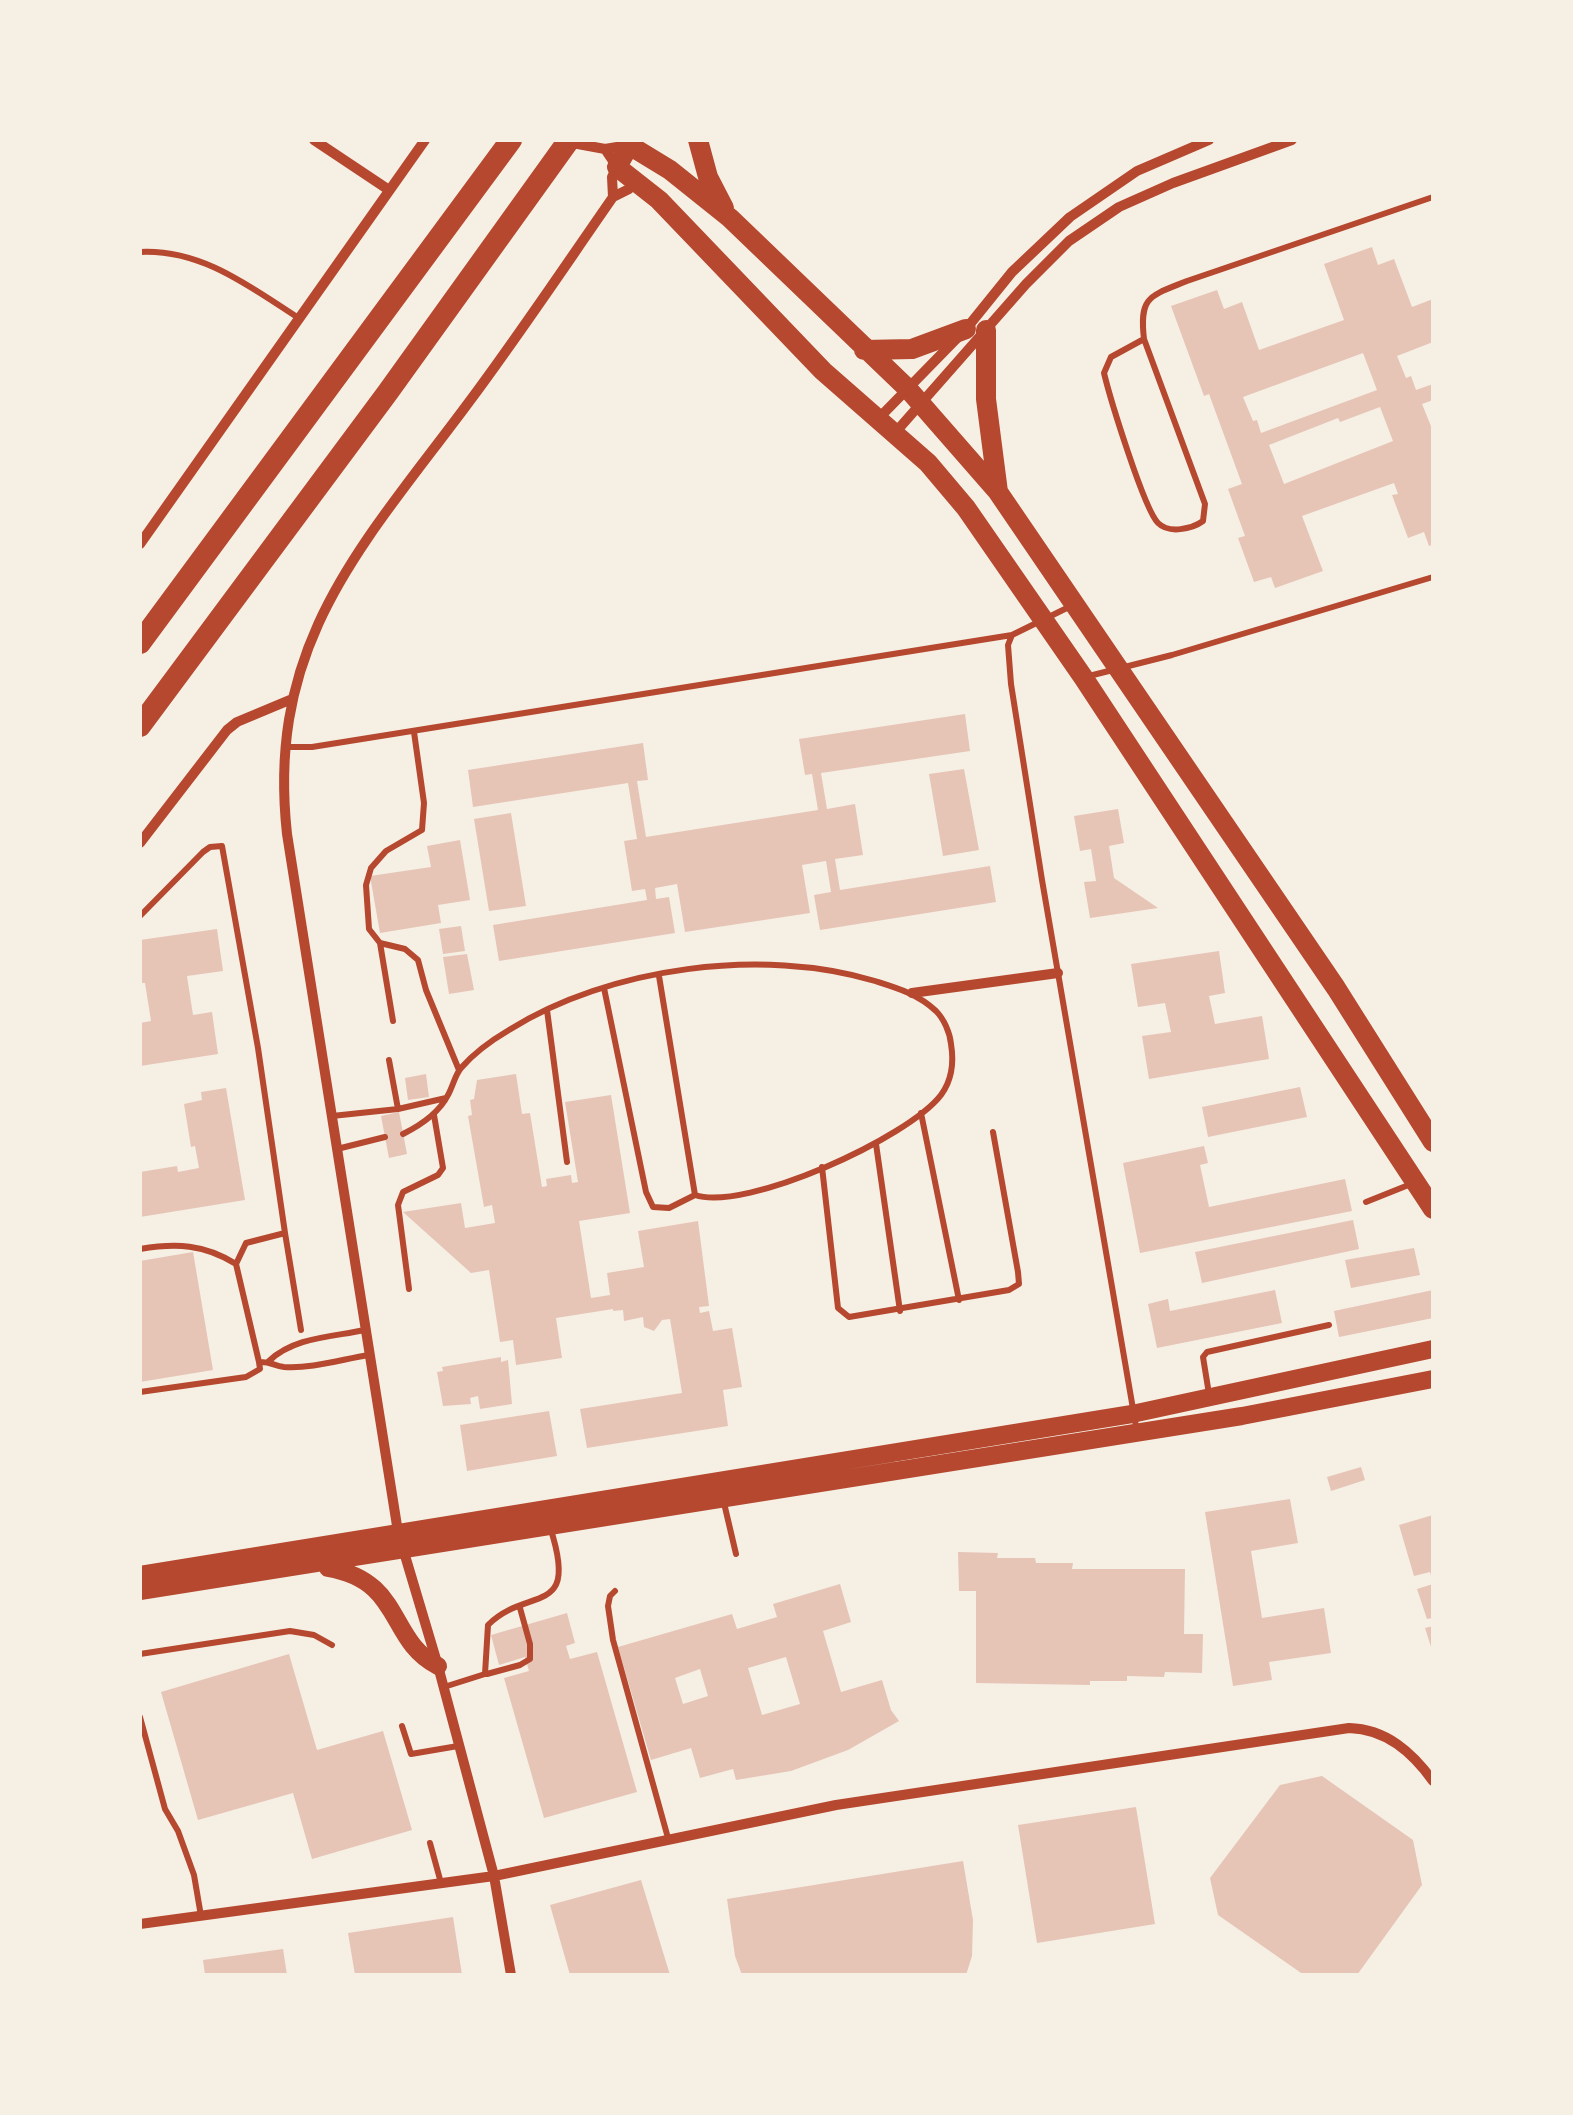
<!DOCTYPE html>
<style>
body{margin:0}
#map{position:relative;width:1573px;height:2115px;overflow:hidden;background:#f6efe4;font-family:Manrope,sans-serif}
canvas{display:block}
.frame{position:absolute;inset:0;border:142px solid #f6efe4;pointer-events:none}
</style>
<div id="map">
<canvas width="1573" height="2115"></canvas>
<div class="frame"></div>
</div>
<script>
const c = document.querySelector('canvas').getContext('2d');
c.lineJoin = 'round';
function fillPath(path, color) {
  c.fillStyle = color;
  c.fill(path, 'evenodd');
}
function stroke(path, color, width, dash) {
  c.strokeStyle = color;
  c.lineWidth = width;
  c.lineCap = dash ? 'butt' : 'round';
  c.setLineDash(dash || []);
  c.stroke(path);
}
fillPath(new Path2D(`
 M1372,247l6,18 16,-6 18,48 21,-8v43l-36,14 9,22 5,-2 5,14 17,-6v16l-11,4 11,27v113l-4,2 -5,-14 -16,6 -16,-43 6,-1 -4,-11 -92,33 21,55 -48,17 -4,-11 -17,5 -16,-44 7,-2 -17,-47 14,-5 -33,-90 -5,2 -33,-90 46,-16 7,19 18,-7 17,48 85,-30 -20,-56zM1363,353l14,37 -116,43 -4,-13 -4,1 -10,-24zM1380,407l13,34 -109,43 -15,-39 69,-27 2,4z
 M965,714l5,37 -149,22 6,36 28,-5 8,51 -28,4 5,31 150,-24 6,36 -176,28 -6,-35 17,-3 -5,-31 -24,4 8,48 -125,19 -8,-48 -22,4 1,11 13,-2 6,36 -176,28 -6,-36 154,-25 -2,-11 -13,2 -8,-50 13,-2 -9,-56 -155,24 -5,-37 175,-27 5,37 -11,1 9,56 172,-27 -6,-36 -7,1 -6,-36z
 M964,769l15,81 -36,6 -14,-82z
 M1118,809l6,34 -15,3 5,32 44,30 -68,10 -6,-36 12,-1 -5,-32 -11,2 -6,-35z
 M511,813l15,93 -37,5 -15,-92z
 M460,840l10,60 -32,5 3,18 -61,10 -10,-57 61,-9 -4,-21z
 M461,926l4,25 -22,3 -4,-25z
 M217,929l6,42 -36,5 6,39 19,-3 6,42 -78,12v-43l11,-2 -6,-38h-5v-43z
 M1219,951l6,42 -16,3 6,28 47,-8 7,43 -120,20 -7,-43 29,-4 -6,-29 -27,4 -7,-43z
 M467,954l7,36 -25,4 -6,-37z
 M426,1074l3,23 -21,3 -3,-22z
 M516,1074l6,40 8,-1 12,74 5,-1 -1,-7 25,-4 1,8 6,-1 -13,-80 46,-7 19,118 -51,8 12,77 19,-3 -3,-22 37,-6 -6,-36 60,-10 11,85 -10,1 1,6 9,-2 4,20 19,-3 10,59 -19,3 5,36 -141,22 -7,-39 102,-16 -12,-74 -8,1 -8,11 -10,-4 -1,-10 -19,4 -1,-11 -10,1v-2l-57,9 6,40 -46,7 -3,-25 -13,2 -11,-72 -18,3 -68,-61 58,-9 4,25 30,-5 -3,-18 -8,2 -16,-91 4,-1 -2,-15 4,-1 3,-19z
 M1300,1087l7,30 -99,20 -6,-30z
 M226,1088l19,112 -105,17v-45l37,-6 1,6 21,-4 -4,-22 -4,1 -7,-43 18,-4 -1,-8z
 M399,1112l8,42 -18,4 -8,-42z
 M1204,1146l4,17 -8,2 9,42 136,-28 7,32 -212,42 -17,-90z
 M1353,1220l6,29 -157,34 -7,-31z
 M1414,1248l6,27 -69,13 -6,-28z
 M193,1252l20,118 -73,12v-121z
 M1275,1290l7,33 -125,25 -9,-44 20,-5 2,12z
 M1433,1290v28l-94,19 -5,-26z
 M501,1357v5l7,-2 4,44 -32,5 -2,-13 -8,2 1,6 -28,2 -6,-34 6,-1 -1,-4z
 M549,1411l8,45 -90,15 -7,-46z
 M1361,1467l4,13 -34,11 -4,-14z
 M1290,1499l8,44 -47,8 11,67 62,-10 7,45 -62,9 3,18 -39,6 -28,-174z
 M1433,1515v64h-1l-2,-7 -16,4 -15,-51z
 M958,1552l40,1 -1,5h38l1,5h37l-1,6h113l-1,65h19l-1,39 -37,-1 -1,5 -37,-1v5h-37v4l-114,-2v-92h-17z
 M840,1584l11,38 -28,9 18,61 41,-12 9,30 8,11 -51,29 -57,21 -55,9 -3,-11 -33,9 -9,-30 -40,12 -33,-113 114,-33 5,15 40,-12 -4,-13zM786,1657l14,47 -38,11 -14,-47zM700,1669l8,27 -25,8 -8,-26z
 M1433,1584v34l-6,1 -10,-30z
 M567,1613l8,30 -9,3 4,13 27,-7 40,140 -93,26 -40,-140 25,-7 -4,-14 -26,8 -8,-30z
 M1433,1626v24h-1l-7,-22z
 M289,1654l28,96 66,-19 29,99 -100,29 -19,-66 -95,27 -37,-128z
 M1322,1776l91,64 9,45 -65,90h-53l-86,-60 -8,-37 70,-93z
 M1136,1807l19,117 -118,19 -19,-118z
 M963,1861l10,59 -1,36 -6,19h-224l-7,-19 -8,-57z
 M641,1880l29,95h-100l-20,-70z
 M453,1917l9,58h-107l-7,-42z
 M283,1949l4,26h-82l-2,-15z`), '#e6c5b7');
stroke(new Path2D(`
 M140,252c62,-3 110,35 160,67
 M1144,339l-33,18 -7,16c6,25 40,136 54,150 11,11 34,6 45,-2l2,-17 -61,-165c-5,-43 6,-43 43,-58l246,-84
 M1012,635l-4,10 3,39 31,196 95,552
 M1089,676l83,-21 261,-78
 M284,747h28l700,-112 59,-29
 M140,916l63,-64 7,-5 12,-1 36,202 27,185
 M380,943l25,6 13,11 8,30 33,80
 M604,988l42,204 7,15 16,1 26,-13
 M547,1010l20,152
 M393,1021l-13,-78 -11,-14 -3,-44 5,-17 15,-17 36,-21 2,-27 -10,-71
 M398,1109l48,-11
 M921,1113l38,187
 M332,1116l66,-7 -9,-49
 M403,1134c18,-9 36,-21 45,-39 5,-9 7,-20 13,-27 13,-15 31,-28 48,-38 100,-63 254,-83 366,-49 22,7 43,13 61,30 8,8 14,22 15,33 3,18 1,36 -10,51 -33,43 -195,117 -246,100l-36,-219
 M876,1144l24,167
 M337,1149l48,-12
 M822,1167l16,141 11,9 160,-27 10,-6 -1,-12 -25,-140
 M1366,1202l45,-18
 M140,1249c36,-6 64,-5 96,15l23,98c11,-1 15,4 25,5 27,2 59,-8 85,-12
 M236,1264l10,-21 39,-10 16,97
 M409,1289l-11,-84 5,-13 35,-17 5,-7 -9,-53
 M269,1361c25,-24 63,-24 96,-31
 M140,1392l106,-15 14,-8 -1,-7
 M1209,1394l-6,-37 4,-5 122,-27
 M724,1503l12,51
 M615,1591l-5,5 -2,10 5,34 55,198
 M140,1654l150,-23 24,4 18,10
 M487,1674l33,-9 10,-6v-15l-10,-36
 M444,1687l41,-13 3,-49c40,-40 92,-6 62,-98
 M140,1717l25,92 13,22 16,44 7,41
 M402,1726l9,28 47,-8
 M430,1843l11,40`), '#b5482f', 6);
stroke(new Path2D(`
 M314,140l75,50
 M567,142l38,7 24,-4
 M605,149l12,18 -5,10 1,20
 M878,419l88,-90 46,-57 58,-55 67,-46 72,-31
 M894,434l132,-150 43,-43 50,-34 54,-24 119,-43
 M140,544l285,-404
 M140,843l87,-113 10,-8 55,-23
 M912,993l146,-20
 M140,1924l354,-48 342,-71 513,-77c37,1 63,24 84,53
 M511,1975l-17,-99 -56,-210 -40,-134 -111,-698c-21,-192 75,-288 182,-432 50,-67 96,-136 144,-205l16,-8 5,-10`), '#b5482f', 10);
stroke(new Path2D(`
 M328,1568c76,13 59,72 110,98
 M140,1575l992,-161 301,-65
 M140,1591l1102,-175 191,-37`), '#b5482f', 18);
stroke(new Path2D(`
 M632,140l-15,27 42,33 164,171 105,92 38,45 117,169 350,532
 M698,140l10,37 16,31
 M629,145l41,25 60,48 178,171 90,103 338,496 97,154
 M986,330v69l12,93
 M864,350l48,-1 54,-20`), '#b5482f', 20);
stroke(new Path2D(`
 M140,643l371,-503
 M140,726l248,-334 181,-252`), '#b5482f', 22);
</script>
